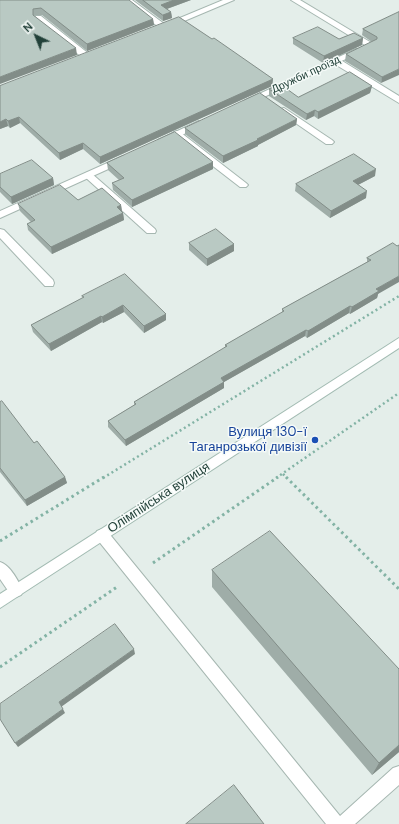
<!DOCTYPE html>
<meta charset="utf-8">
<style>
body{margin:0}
#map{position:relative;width:399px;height:824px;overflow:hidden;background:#e4eeea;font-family:"DM Sans",sans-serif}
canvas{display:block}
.north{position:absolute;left:16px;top:16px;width:40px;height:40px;-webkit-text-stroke:3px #f5faf8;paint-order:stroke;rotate:317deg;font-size:11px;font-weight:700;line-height:16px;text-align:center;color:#224139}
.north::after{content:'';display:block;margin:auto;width:14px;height:18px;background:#224139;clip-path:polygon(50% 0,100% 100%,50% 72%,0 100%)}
</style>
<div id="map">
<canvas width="399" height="824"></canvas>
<div class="north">N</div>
</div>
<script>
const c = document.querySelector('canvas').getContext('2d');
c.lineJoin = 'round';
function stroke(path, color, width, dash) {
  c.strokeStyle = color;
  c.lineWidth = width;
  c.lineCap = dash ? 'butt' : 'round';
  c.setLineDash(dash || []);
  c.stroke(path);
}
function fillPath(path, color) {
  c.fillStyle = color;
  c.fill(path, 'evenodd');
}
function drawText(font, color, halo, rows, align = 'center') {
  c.font = font + ' "DM Sans",sans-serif';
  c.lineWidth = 3;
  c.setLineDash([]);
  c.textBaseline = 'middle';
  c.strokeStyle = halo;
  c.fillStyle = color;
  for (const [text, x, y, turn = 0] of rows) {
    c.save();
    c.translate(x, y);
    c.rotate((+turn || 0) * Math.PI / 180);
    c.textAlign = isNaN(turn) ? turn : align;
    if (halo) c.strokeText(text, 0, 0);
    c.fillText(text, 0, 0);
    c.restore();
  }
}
const lane = new Path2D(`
 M123,0h9l35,26 -1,2h-6z
 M35,16h6l48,38 1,2 -1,2h-6l-48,-38z
 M333,59h6l60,37v7l-66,-40 -1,-2z
 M284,108l48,32 2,2 -2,2h-6l-45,-31 -1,-2 1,-2z
 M177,131l3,1 66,51 2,2 -2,2h-6l-66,-51 -2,-2 2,-2z
 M88,172l3,1 64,56 1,2 -1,2h-8l-62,-56 -2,-2z
 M0,229l4,1 49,50 1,3 -1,3h-8l-45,-48z
 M102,529l5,2 233,285 53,-48 6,-2v19l-44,39h-29l-229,-285 -2,-4 2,-4z`);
const street = new Path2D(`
 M223,0h11l-64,27h-3l-4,-2z
 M291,0h9l75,45 -4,2h-3z
 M356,49h6l1,2 -112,52 -3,1 -4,-3z
 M199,121l4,3 -1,2 -36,16h-6l-2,-2z
 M123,156l3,1 2,2 -2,2 -126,57v-7z
 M0,562c10,3 19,20 23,29l-2,4 -5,2 -5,-2 -11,-16z`);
const secondary = new Path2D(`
 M399,338v10l-399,260v-14z`);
stroke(lane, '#a6b7b1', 2);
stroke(street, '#a6b7b1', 2);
stroke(secondary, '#a2bbb2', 2);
stroke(new Path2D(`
 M283,474l4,4
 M103,478l296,-182
 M276,478l123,-85`), '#83b3a5', 2.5, [2, 3]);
stroke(new Path2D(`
 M286,477l113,112
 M0,541l104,-64
 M153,563l125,-86
 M0,667l117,-80`), '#83b3a5', 3, [2.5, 3.5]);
fillPath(lane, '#fff');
fillPath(street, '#fff');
fillPath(secondary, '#fff');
fillPath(new Path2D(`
 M0,0l153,19 1,6 -67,26 -45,-36h-8l43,40z
 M135,0h56l-24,9 4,3 1,6 -9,3z
 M399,12l-18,71 -36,-22 1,-7 26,-12 -10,-7 1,-6z
 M293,38l46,1 24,-1 -1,7 -39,18 -30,-19z
 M212,39l61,40 -1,7 -172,78 -17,-15 -23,11 -40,-37 -10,5 -2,-2 -8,3v-43z
 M372,86l-2,7 -52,26 -4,-3 -8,4 -37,-24v-7l29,8z
 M297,119l-1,6 -38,20v1l-35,17 -38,-29v-6z
 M213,162v7l-81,38 -19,-17 -1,-7 7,-3 -11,-10 -1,-7z
 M0,174l53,4 1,7 -42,19 -12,-12z
 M375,176l-17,9 8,13 -36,20 -35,-27 1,-7z
 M78,200l43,5 1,6 1,2 1,7 -72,34 -24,-24 -1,-6 4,-2 -11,-11 -2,-7z
 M189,243l45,1v7l-27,15 -18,-16z
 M393,243l-16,55 -27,16 -1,-1 -42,25 -2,-2 -81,46v6l-98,58 -18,-19v-6l26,-16v-3l91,-54v-3l57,-32v-4l85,-47v-4z
 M82,296l84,18v6l-22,13 -20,-21 -21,11 -1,-1 -51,29 -18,-19 -2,-7 52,-27z
 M0,402l34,41 31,34 2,6 -40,23 -27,-34z
 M212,570l187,182 -27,23 -160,-188z`), '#9fada8');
fillPath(new Path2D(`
 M174,0h17l-30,11v-6z
 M171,12l1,6 -9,3v-6z
 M153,19l1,6 -67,26v-7z
 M363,38l-1,7 -39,18 1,-7z
 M76,48l1,7 -77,29v-7z
 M399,69v6l-18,8 1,-6z
 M273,79l-1,7 -172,78v-7z
 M372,86l-2,7 -52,26v-7z
 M315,110l-1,6 -8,4 1,-6z
 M19,117l1,6 -10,5 -2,-7z
 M6,119l2,7 -8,3v-7z
 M297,119l-1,6 -38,20v1l-35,17v-7z
 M83,143v6l-23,11 -1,-7z
 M213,162v7l-81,38v-7z
 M376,169l-1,7 -23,12 1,-7z
 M53,178l1,7 -42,19 -1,-7z
 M367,191l-1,7 -36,20 1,-7z
 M121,205l1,7 -5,-5z
 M123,213l1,7 -72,34 -1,-7z
 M234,244v7l-27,15v-7z
 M399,276v6l-21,12 -1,4 -27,16 2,-7 24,-18z
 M123,305l1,7 -21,11 -1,-6z
 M350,306l-1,7 -42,25 1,-7z
 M166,314v6l-22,13v-7z
 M101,316l1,6 -51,29 -2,-7z
 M306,330l-1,6 -81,46v6l-98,58 -1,-6 96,-62z
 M65,477l2,6 -40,23 -2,-6z
 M134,649l1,5 -74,53 -2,-5z
 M63,709l2,4 -47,34 -3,-4z
 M399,745v7l-27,23 7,-12z`), '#828d88');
const building = new Path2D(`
 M0,0h129l24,19 -66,25 -46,-36 -8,1v6l43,33 -76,29z
 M143,0h31l-13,5 10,7 -8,3z
 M399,12v57l-17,8 -36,-23 31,-15v-2l-14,-8z
 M179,17l33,22 2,-1 59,41 -173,78 -17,-14 -24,10 -40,-36 -11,4 -2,-2 -6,3v-36z
 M318,27l21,12 15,-6 9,5 -39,18 -31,-18z
 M350,72l22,14 -54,26 -3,-2 -8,4 -38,-25 11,-5 18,13z
 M260,93l37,26 -40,20 1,1 -35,16 -38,-28z
 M175,132l38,30 -81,38 -20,-17 12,-5 -17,-15z
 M354,154l22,15 -23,12 14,10 -36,20 -35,-27z
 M32,160l21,18 -42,19 -11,-10v-13z
 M60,185l18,15 24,-12 19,17 -4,2 6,6 -72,34 -24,-23 8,-4 -17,-16z
 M216,229l18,15 -27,15 -18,-16z
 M393,243l4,3 2,-1v31l-23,13 3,2 -27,16 -2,-1 -42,25 -2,-1 -85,48 3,4 -99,58 -17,-19 28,-17 -2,-2 93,-56 -2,-1 59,-34 -2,-2 89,-49 -4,-2z
 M125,274l41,40 -22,12 -21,-21 -21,12 -1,-1 -52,28 -18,-19 53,-28 -2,-1z
 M2,401l32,42 3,-2 28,36 -40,23 -25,-32v-66z
 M270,531l129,138v76l-20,18 -167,-193z
 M115,624l19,25 -75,53 4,7 -48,34 -15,-24v-15z
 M234,785l30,39h-78z`);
fillPath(building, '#b9c9c3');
stroke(building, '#828d88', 1);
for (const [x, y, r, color] of [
 [315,440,4,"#1a4fb4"]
]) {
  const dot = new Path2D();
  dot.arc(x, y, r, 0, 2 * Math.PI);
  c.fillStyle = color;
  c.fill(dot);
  stroke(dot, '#f5faf8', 1.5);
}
drawText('11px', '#224139', '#f5faf8', [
 ["Дружби проїзд",306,75,-25]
]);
drawText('13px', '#164399', '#f5faf8', [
 ["Вулиця 130-ї",307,433],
 ["Таганрозької дивізії",307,448]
], 'right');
drawText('13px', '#224139', '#f5faf8', [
 ["Олімпійська вулиця",159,498,-33]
]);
</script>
